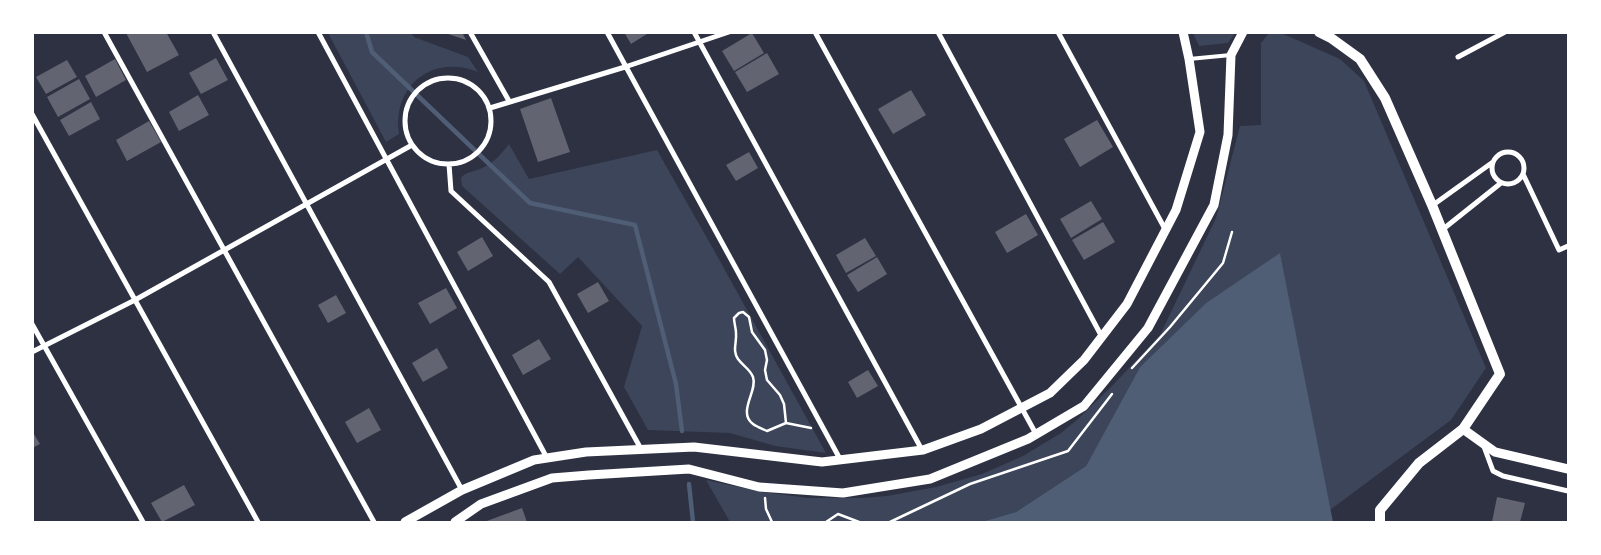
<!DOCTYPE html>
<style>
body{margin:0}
#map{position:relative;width:1601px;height:555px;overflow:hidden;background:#2d3142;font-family:Raleway,sans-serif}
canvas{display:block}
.frame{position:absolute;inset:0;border:34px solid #fff;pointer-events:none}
</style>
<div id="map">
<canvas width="1601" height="555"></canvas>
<div class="frame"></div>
</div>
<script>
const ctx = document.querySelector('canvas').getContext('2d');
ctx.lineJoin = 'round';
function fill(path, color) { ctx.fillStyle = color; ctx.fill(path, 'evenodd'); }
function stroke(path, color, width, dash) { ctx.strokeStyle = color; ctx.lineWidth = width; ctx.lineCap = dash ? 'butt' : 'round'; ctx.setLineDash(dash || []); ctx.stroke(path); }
fill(new Path2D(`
 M328,33h83l3,4 54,20 10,15c-45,-18 -86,13 -79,62l-13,8z
 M1193,33h42l-7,10 -29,3z
 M1269,33h12l59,26 24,22 122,287 -35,52 -121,90 -50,-256 -74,49 -66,64 -54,99 -70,46 -35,10h-251l-24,-42 57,12 45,6h53l26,-2 49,-9 46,-13 41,-18 38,-23 17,-14 35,-34 47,-50 56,-117 24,-92 21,-1v-82z
 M509,144l20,35 128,-29 58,102 111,201 -51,-7 -45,-13 -82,-3 -24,-43 18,-61 -64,-69 -18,17 -98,-88 -1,-8c5,-7 14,-6 21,-10 12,-5 19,-14 27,-24z`), '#3c4559');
fill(new Path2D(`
 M1280,253l53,269h-352l35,-10 70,-46 54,-99 66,-64z`), '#4f5d75');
stroke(new Path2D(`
 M366,32l6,20 158,151 105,22 41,159 6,47
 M689,484l4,38`), '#4f5d75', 4.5);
fill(new Path2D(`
 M127,32h39l13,23 -32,17 -21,-39z
 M445,32h17l4,8 -21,-7z
 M624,32h26l-19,12z
 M752,33l12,20 -30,18 -12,-20z
 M767,53l12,21 -32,18 -12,-20z
 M216,58l12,22 -27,14 -12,-21z
 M115,59l11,21 -30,17 -11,-21z
 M67,60l10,17 -31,17 -10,-17z
 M79,79l11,20 -32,18 -11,-20z
 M911,90l15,25 -33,19 -15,-25z
 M198,95l11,20 -30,16 -10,-19z
 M551,98l19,54 -32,10 -18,-53z
 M91,102l9,17 -31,17 -9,-16z
 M1097,120l16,27 -33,20 -16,-28z
 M149,121l12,21 -34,19 -11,-21z
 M749,152l9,16 -22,13 -10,-16z
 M1091,201l11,18 -31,19 -11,-19z
 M1026,214l12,21 -31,18 -12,-21z
 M1103,222l12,20 -31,18 -12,-20z
 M482,237l11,19 -25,15 -11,-19z
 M865,238l11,18 -30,17 -10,-18z
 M877,257l10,17 -29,18 -11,-17z
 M598,282l11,19 -21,12 -11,-19z
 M446,288l11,20 -27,16 -12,-21z
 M336,295l10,18 -18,10 -10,-18z
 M539,339l12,20 -28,16 -11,-20z
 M437,348l11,20 -25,14 -11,-19z
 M868,370l10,16 -21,12 -9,-16z
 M369,408l12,22 -24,13 -12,-21z
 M32,431l8,13 -8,4z
 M184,485l11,20 -33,17 -11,-19z
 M1497,497l28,6 -5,19h-28z
 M522,508l5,14h-43z`), '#626471');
stroke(new Path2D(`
 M1132,368l38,-41 53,-64 9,-31
 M786,423l-19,8c-4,-2 -10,-4 -14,-7 -16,-12 5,-33 0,-47 -3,-8 -10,-11 -15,-18 -6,-9 -1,-16 -2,-26 0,-5 -2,-10 -2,-15l5,-5 4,-1 6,5 3,15 13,18 2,10 -2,10 2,10 13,15 4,9 2,19 25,5
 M765,498l1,11 6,13
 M826,522l12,-8 21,8
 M890,522l80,-38 98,-33 44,-57`), '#fff', 2.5);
stroke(new Path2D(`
 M1189,59l42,-4`), '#fff', 4);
stroke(new Path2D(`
 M104,32l270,490
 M213,32l249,458
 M318,32l229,426
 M470,32l39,69
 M607,32l233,427
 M694,32l228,418
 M815,32l221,402
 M938,32l164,305
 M1058,32l107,197
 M1458,57l47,-25
 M405 121a43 43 0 1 1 86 0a43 43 0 1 1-86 0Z
 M490,108l135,-41 104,-35
 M32,114l226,408
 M1492 168a16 16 0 1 1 32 0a16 16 0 1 1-32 0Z
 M449,164l2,27 98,91 92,167
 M1523,174l36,76 9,-4
 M1433,205l60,-43
 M1442,230l59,-47
 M32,324l111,198
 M32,352l103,-52 277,-155
 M1483,444l10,27 10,5 65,15`), '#fff', 5);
stroke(new Path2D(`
 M1463,429l32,23 73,17
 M405,522l57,-32 72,-30 52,-8 108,-5 128,15 101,-12 58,-21 69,-36 34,-33 43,-56 49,-94 24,-78 -11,-73 -6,-27
 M455,522l26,-18 71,-26 37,-3 100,-6 70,18 84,6 87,-14 98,-40 56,-33 64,-78 66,-123 14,-70 3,-80 12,-23`), '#fff', 9);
stroke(new Path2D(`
 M1319,32l12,6 29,21 25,39 47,107 68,169 -37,55 -44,34 -39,47v12`), '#fff', 10);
</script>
